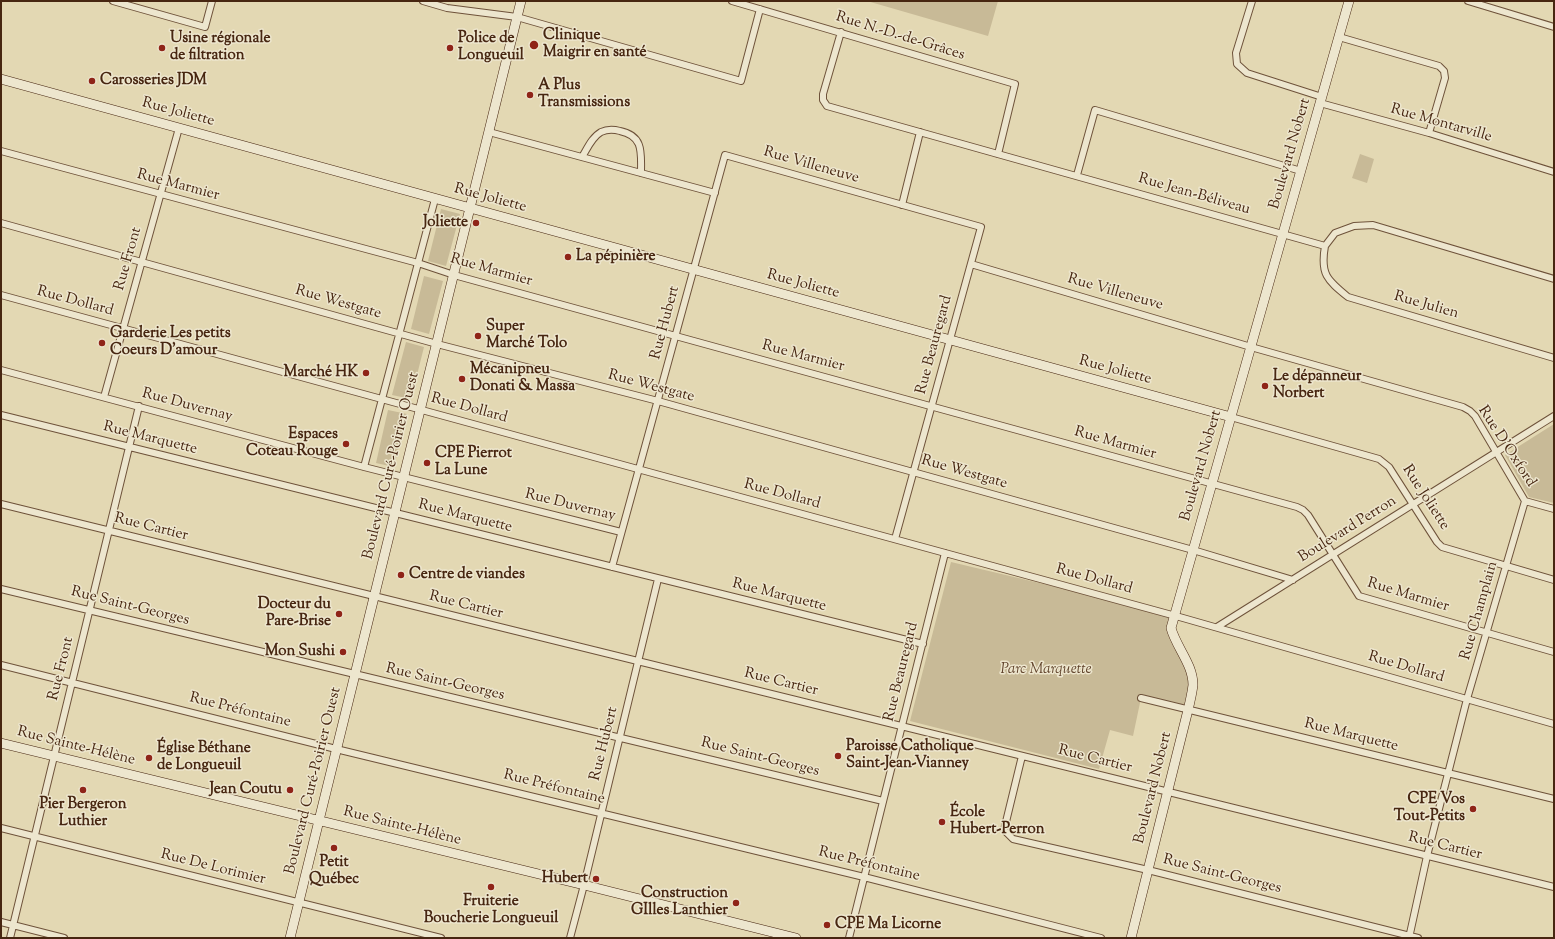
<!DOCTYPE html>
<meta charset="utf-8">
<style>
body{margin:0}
#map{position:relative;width:1555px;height:939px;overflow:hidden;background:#e3d8b3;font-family:"Sorts Mill Goudy",serif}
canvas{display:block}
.frame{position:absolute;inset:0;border:2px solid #472611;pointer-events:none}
</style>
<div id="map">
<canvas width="1555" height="939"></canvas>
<div class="frame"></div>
</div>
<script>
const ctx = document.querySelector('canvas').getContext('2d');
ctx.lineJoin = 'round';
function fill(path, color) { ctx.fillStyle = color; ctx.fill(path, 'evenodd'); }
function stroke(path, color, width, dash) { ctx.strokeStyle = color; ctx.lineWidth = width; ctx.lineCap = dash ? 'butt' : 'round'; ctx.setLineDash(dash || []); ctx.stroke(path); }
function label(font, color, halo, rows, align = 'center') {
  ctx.font = font + ' "Sorts Mill Goudy",serif'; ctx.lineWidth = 3; ctx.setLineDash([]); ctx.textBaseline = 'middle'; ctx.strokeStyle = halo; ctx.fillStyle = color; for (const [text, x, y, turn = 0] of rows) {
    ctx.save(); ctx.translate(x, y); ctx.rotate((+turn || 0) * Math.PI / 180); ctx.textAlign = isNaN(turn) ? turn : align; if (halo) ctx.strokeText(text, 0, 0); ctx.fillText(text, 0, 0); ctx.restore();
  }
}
fill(new Path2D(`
 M867,1h131l-10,35z
 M1360,154l14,5 -7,24 -15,-5z
 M441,209l19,5 -14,52 -18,-5z
 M424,276l19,5 -14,53 -18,-5z
 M406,342l18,5 -13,52 -19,-4z
 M388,410l19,4 -13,53 -18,-4z
 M1554,424v79l-25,-6 -24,-42z
 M951,562l223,53 -5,17 18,37 4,26 -3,15 -47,-12 -8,38 -23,-6 -11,39 -189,-48z`), '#c8ba97');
const street = new Path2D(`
 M113,1l92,26 7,-26
 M423,1l24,7 70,9 224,64 19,-72
 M732,1l283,83 -17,70
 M1252,1l-16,52 1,11 10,9 75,24
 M1468,1l86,26
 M841,32l-18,62v6l4,6 498,140 10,-13 19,-7 19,-1 181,54
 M1339,37l100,29 5,5 1,7 -16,55
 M1320,103l109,30 125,39
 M489,132l226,61
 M1,151l417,112 36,12 843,232 6,3 5,5 51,81 195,56
 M582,157c5,-8 10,-20 19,-25 6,-3 12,-3 19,-1 24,5 21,22 21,42
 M1077,175l18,-65 206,61
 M902,205l18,-73
 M1,223l436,121 221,57 535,149 100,30
 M1325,246c-5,28 2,34 23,51l206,61
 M971,264l280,83 212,60 7,4 5,5 50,85 29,8
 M1,295l1182,323 371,106
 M1,370l363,97 257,65
 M104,397l75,-269
 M1,415l922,229
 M1231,417l148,42 10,8 48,75 5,5 112,33
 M364,467l71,-268
 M1,504l1553,383
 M612,567l113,-412 256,72 -86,312
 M1,589l882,212
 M1217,627l337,-211
 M1,665l335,84 528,128 237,61
 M1141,698l413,101
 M1022,756l-18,74 9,9 135,31 270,68
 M1,828l440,110
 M1,922l63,16
 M10,938l129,-532
 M570,938l14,-53 74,-306
 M849,938l96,-385
 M1409,938l18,-82 40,-157 58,-198`);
const secondary = new Path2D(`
 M1,79l1230,338
 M1,743l583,142 212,53
 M290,938l231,-937
 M1131,938l57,-228c2,-8 4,-17 5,-25 0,-21 -17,-38 -22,-57l178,-627`);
stroke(street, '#6e523a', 8);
stroke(secondary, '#472611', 10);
stroke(street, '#ede6ce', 6);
stroke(secondary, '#ede6ce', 9);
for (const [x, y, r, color] of [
 [534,45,5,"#8f2418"],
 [162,48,4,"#8f2418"],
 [450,48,4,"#8f2418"],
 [92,81,4,"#8f2418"],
 [530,95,4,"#8f2418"],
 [476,223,4,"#8f2418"],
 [568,257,4,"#8f2418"],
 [478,336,4,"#8f2418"],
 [102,343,4,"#8f2418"],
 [366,373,4,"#8f2418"],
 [462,379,4,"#8f2418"],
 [1265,386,4,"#8f2418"],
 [346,444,4,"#8f2418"],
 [427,463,4,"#8f2418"],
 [401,575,4,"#8f2418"],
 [339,614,4,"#8f2418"],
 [343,652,4,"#8f2418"],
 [838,756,4,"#8f2418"],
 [149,758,4,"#8f2418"],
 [83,790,4,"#8f2418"],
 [290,790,4,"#8f2418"],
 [1473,809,4,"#8f2418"],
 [942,822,4,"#8f2418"],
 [334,848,4,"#8f2418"],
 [596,879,4,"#8f2418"],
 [491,887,4,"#8f2418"],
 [736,903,4,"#8f2418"],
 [827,925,4,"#8f2418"]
]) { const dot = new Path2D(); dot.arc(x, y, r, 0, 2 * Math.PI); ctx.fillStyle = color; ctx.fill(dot); stroke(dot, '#ede6ce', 1.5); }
label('bold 15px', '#472611', '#ede6ce', [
 ["Clinique",543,36],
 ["Maigrir en santé",543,53],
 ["Usine régionale",170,39],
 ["de filtration",170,56],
 ["Police de",458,39],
 ["Longueuil",458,56],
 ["Carosseries JDM",100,81],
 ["A Plus",538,86],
 ["Transmissions",538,103],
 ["Joliette",468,223,"right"],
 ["La pépinière",576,257],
 ["Super",486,327],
 ["Marché Tolo",486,344],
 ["Garderie Les petits",110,334],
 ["Coeurs D'amour",110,351],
 ["Mécanipneu",470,370],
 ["Donati & Massa",470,387],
 ["Marché HK",358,373,"right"],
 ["Le dépanneur",1273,377],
 ["Norbert",1273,394],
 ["Espaces",338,435,"right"],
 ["Coteau Rouge",338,452,"right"],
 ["CPE Pierrot",435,454],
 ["La Lune",435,471],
 ["Centre de viandes",409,575],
 ["Docteur du",331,605,"right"],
 ["Pare-Brise",331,622,"right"],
 ["Mon Sushi",335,652,"right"],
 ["Paroisse Catholique",846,747],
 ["Saint-Jean-Vianney",846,764],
 ["Église Béthane",157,749],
 ["de Longueuil",157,766],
 ["Jean Coutu",282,790,"right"],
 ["CPE Vos",1465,800,"right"],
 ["Tout-Petits",1465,817,"right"],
 ["Pier Bergeron",83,805,"center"],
 ["Luthier",83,822,"center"],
 ["École",950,813],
 ["Hubert-Perron",950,830],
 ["Petit",334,863,"center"],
 ["Québec",334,880,"center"],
 ["Hubert",588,879,"right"],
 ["Construction",728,894,"right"],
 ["GIlles Lanthier",728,911,"right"],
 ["Fruiterie",491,902,"center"],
 ["Boucherie Longueuil",491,919,"center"],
 ["CPE Ma Licorne",835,925]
], 'left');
label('15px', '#472611', '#ede6ce', [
 ["Rue N.-D.-de-Grâces",900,37,17],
 ["Rue Joliette",178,113,15],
 ["Rue Montarville",1441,124,16],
 ["Boulevard Nobert",1291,154,-74],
 ["Rue Villeneuve",811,166,16],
 ["Rue Marmier",178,186,15],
 ["Rue Jean-Béliveau",1194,195,16],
 ["Rue Joliette",490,199,15],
 ["Rue Front",129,259,-74],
 ["Rue Marmier",491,271,16],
 ["Rue Joliette",803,285,15],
 ["Rue Villeneuve",1115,293,16],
 ["Rue Dollard",75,302,15],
 ["Rue Westgate",338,303,16],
 ["Rue Julien",1426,306,16],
 ["Rue Hubert",666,323,-75],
 ["Rue Beauregard",935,345,-75],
 ["Rue Marmier",803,357,15],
 ["Rue Joliette",1115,371,15],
 ["Rue Westgate",651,387,15],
 ["Rue Duvernay",187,406,15],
 ["Rue Dollard",469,409,15],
 ["Rue Marquette",150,439,14],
 ["Rue Marmier",1115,444,16],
 ["Rue D'Oxford",1506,447,57],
 ["Boulevard Curé-Poirier Ouest",392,466,-76],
 ["Boulevard Nobert",1202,466,-74],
 ["Rue Westgate",964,473,16],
 ["Rue Dollard",782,495,15],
 ["Rue Joliette",1425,498,57],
 ["Rue Duvernay",570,506,14],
 ["Rue Marquette",465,517,14],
 ["Rue Cartier",151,528,14],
 ["Boulevard Perron",1348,530,-32],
 ["Rue Dollard",1094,580,15],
 ["Rue Marquette",779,596,14],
 ["Rue Marmier",1408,596,17],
 ["Rue Cartier",466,606,14],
 ["Rue Saint-Georges",130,607,14],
 ["Rue Champlain",1480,611,-74],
 ["Rue Dollard",1406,668,16],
 ["Rue Front",62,669,-76],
 ["Rue Beauregard",902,672,-76],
 ["Rue Saint-Georges",445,683,13],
 ["Rue Cartier",781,683,14],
 ["Rue Préfontaine",240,711,14],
 ["Rue Marquette",1351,736,14],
 ["Rue Hubert",605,744,-76],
 ["Rue Sainte-Hélène",76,747,14],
 ["Rue Saint-Georges",760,758,14],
 ["Rue Cartier",1095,760,14],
 ["Boulevard Curé-Poirier Ouest",314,781,-76],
 ["Rue Préfontaine",554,788,14],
 ["Boulevard Nobert",1154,788,-76],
 ["Rue Sainte-Hélène",402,827,14],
 ["Rue Cartier",1445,847,14],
 ["Rue Préfontaine",869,865,14],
 ["Rue De Lorimier",213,868,14],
 ["Rue Saint-Georges",1222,875,14]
]);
label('italic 15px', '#61442c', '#ede6ce', [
 ["Parc Marquette",1046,670]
]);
</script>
